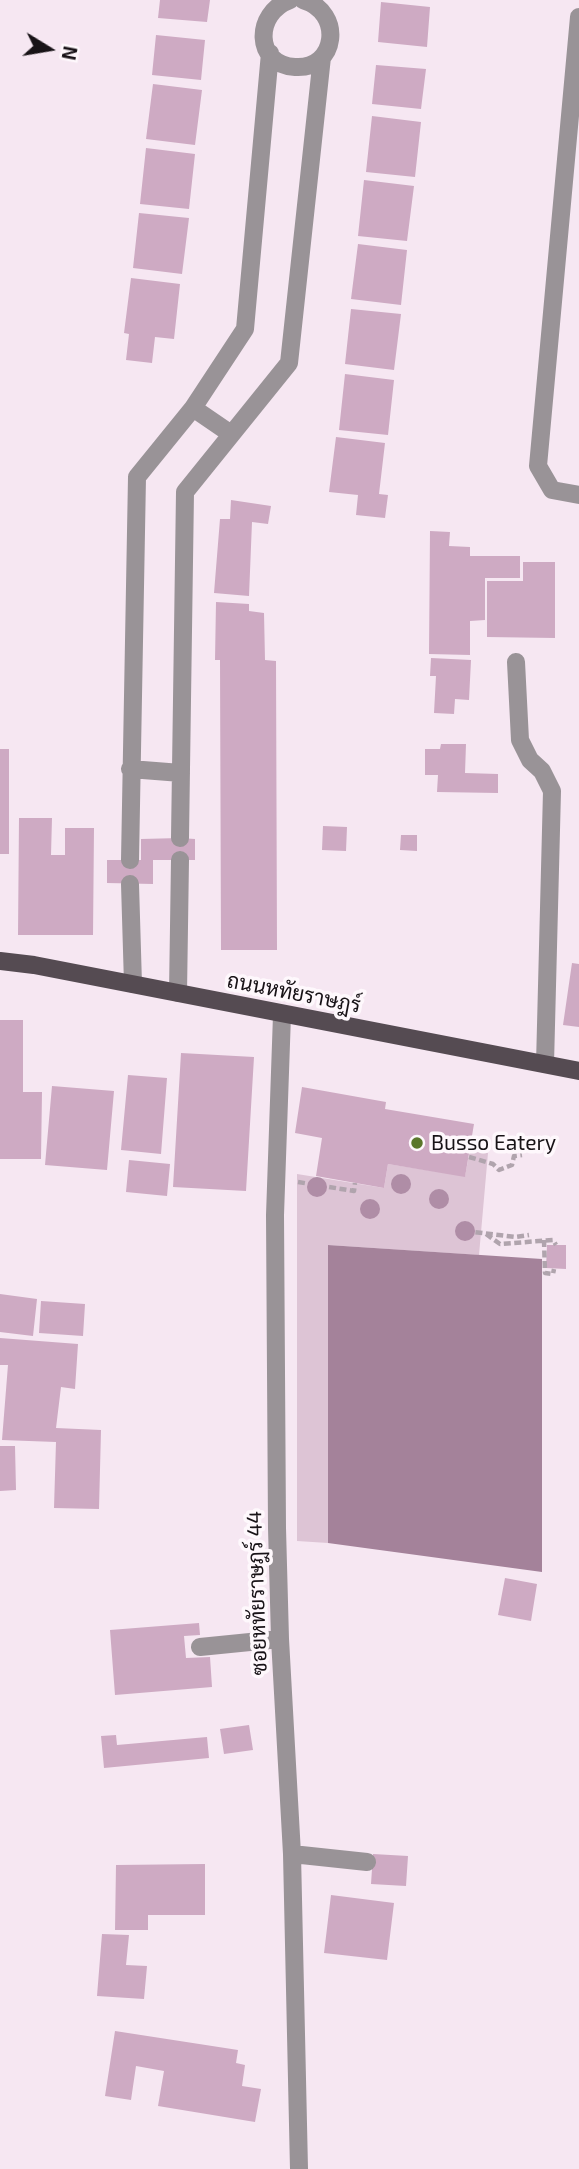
<!DOCTYPE html>
<meta charset="utf-8">
<style>
body{margin:0}
#map{position:relative;width:579px;height:2169px;overflow:hidden;background:#f6e7f2;font-family:"Exo 2",sans-serif}
canvas{display:block}
.north{position:absolute;left:14px;top:14px;width:70px;height:70px;-webkit-text-stroke:5px #fef8fc;paint-order:stroke;rotate:101deg;font-size:19px;font-weight:700;line-height:28px;text-align:center;color:#181317}
.north::after{content:'';display:block;margin:auto;width:24px;height:32px;background:#181317;clip-path:polygon(50% 0,100% 100%,50% 72%,0 100%)}
</style>
<div id="map">
<canvas width="579" height="2169"></canvas>
<div class="north">N</div>
</div>
<script>
const ctx = document.querySelector('canvas').getContext('2d');
ctx.lineJoin = 'round';
function fill(path, color) { ctx.fillStyle = color; ctx.fill(path, 'evenodd'); }
function stroke(path, color, width, dash) { ctx.strokeStyle = color; ctx.lineWidth = width; ctx.lineCap = dash ? 'butt' : 'round'; ctx.setLineDash(dash || []); ctx.stroke(path); }
function label(font, color, halo, rows, align = 'center') {
  ctx.font = font + ' "Exo 2",Sarabun,sans-serif'; ctx.lineWidth = 7; ctx.setLineDash([]); ctx.textBaseline = 'middle'; ctx.strokeStyle = halo; ctx.fillStyle = color; for (const [text, x, y, turn = 0] of rows) {
    ctx.save(); ctx.translate(x, y); ctx.rotate((+turn || 0) * Math.PI / 180); ctx.textAlign = isNaN(turn) ? turn : align; if (halo) ctx.strokeText(text, 0, 0); ctx.fillText(text, 0, 0); ctx.restore();
  }
}
fill(new Path2D(`
 M470,1150l18,3 -9,102 -151,-10v298l-31,-2v-367l87,14 4,-24 77,12z`), '#ddc4d5');
fill(new Path2D(`
 M328,1245l214,14v313l-214,-29z`), '#a4829a');
fill(new Path2D(`
 M160,0h50l-3,22 -49,-4z
 M381,2l49,5 -3,40 -49,-5z
 M156,35l49,5 -4,40 -49,-5z
 M376,65l50,4 -5,40 -49,-5z
 M153,84l49,6 -7,55 -49,-6z
 M372,116l49,6 -6,55 -49,-5z
 M146,148l49,6 -6,55 -49,-5z
 M364,180l50,6 -7,55 -49,-5z
 M139,213l50,5 -7,56 -49,-6z
 M358,244l49,6 -6,55 -50,-6z
 M131,278l49,6 -6,55 -19,-2 -3,26 -26,-3 3,-26 -5,-1z
 M351,309l50,5 -7,56 -49,-6z
 M345,374l49,6 -6,55 -49,-5z
 M336,437l49,6 -6,51 9,1 -3,23 -29,-3 2,-20 -29,-3z
 M231,500l40,6 -3,18 -16,-2 -3,74 -35,-3 6,-74h10z
 M430,531l20,1 -1,14 21,1v9h50v22h-35v42l-15,1v34l-41,-1z
 M523,562h32v76l-68,-1v-56h36z
 M216,602l33,2v7l15,2 1,47 11,1 1,289h-56l-1,-290h-5z
 M431,658l40,2 -2,40 -14,-1 -1,15 -20,-1 2,-37h-6z
 M441,744h25l-1,29 33,1v19l-61,-1 1,-17h-13v-26h15z
 M0,749h9v105h-9z
 M19,818h33l-1,37h14v-27h29l-1,107h-75z
 M323,826l24,1 -1,24 -24,-1z
 M401,835h16v16l-17,-1z
 M180,838l15,1v21h-42v24l-46,-1v-23h34v-21z
 M572,963l7,1v63l-16,-2z
 M0,1020h23v72h19l-1,67h-41z
 M181,1053l73,4 -8,134 -73,-4z
 M128,1075l39,3 -6,76 -40,-4z
 M52,1086l62,5 -7,79 -62,-5z
 M302,1087l84,15 -1,7 89,15 -9,53 -77,-13 -4,24 -68,-12 6,-38 -27,-5z
 M129,1160l41,4 -3,32 -41,-4z
 M547,1245h19v24l-20,-1z
 M0,1294l37,5 -4,37 -33,-4z
 M41,1301l44,3 -2,32 -44,-3z
 M0,1338l78,6 -3,45 -14,-2 -5,41 45,2 -2,79 -45,-1 2,-66 -54,-2 6,-75h-8z
 M0,1446h15l1,44 -16,1z
 M505,1578l32,6 -6,37 -33,-6z
 M199,1623l1,12 -16,1 2,22 24,-1 2,30 -97,8 -5,-65z
 M249,1725l4,25 -29,4 -4,-25z
 M116,1735l1,10 90,-8 2,21 -105,10 -3,-32z
 M373,1854l35,2 -2,30 -35,-2z
 M205,1864v51h-57v15h-33l1,-65z
 M331,1895l63,8 -7,57 -63,-7z
 M102,1934l27,1 -3,30 21,1 -3,33 -47,-3z
 M115,2031l123,19 -2,13 9,2 -3,21 19,3 -6,33 -97,-16 6,-35 -28,-5 -5,34 -26,-4z`), '#ceaac3');
stroke(new Path2D(`
 M469,1157l24,7 6,6 13,-5 2,-9 8,-1
 M298,1182l56,9 1,-8
 M465,1231l50,6 14,-2
 M486,1234l14,10 53,-4 3,5
 M544,1240l1,33 8,1 1,-5`), '#b0a4ad', 4.5, [7, 3.5]);
stroke(new Path2D(`
 M290,0c-36,13 -36,65 5,67 42,3 49,-55 8,-67
 M579,17l-41,449 14,24 27,5
 M193,408l38,26
 M516,662l4,78 10,20 12,11 10,20 -7,273
 M130,769l51,4
 M180,838l5,-346 104,-129 33,-306
 M130,860l7,-383 56,-69 52,-79 25,-276
 M130,884l3,100
 M178,993l2,-133
 M282,1015l-7,200 2,313 3,111 12,215 7,315
 M200,1647l80,-8
 M292,1854l75,8`), '#999397', 18);
stroke(new Path2D(`
 M0,961l34,4 545,106`), '#554b52', 18);
ctx.fillStyle = '#af8da6';
for (const [x, y] of [
 [401,1184],
 [317,1187],
 [439,1199],
 [370,1209],
 [465,1231]
]) { ctx.beginPath(); ctx.arc(x, y, 10, 0, 2 * Math.PI); ctx.fill(); }
for (const [x, y, r, color] of [
 [417,1143,7,"#5b772b"]
]) { const dot = new Path2D(); dot.arc(x, y, r, 0, 2 * Math.PI); ctx.fillStyle = color; ctx.fill(dot); stroke(dot, '#fef8fc', 2.5); }
label('21px', '#181317', '#fef8fc', [
 ["ถนนหทัยราษฎร์",294,993,11],
 ["ซอยหทัยราษฎร์ 44",257,1593,-92]
]);
label('21px', '#181317', '#fef8fc', [
 ["Busso Eatery",431,1143]
], 'left');
</script>
